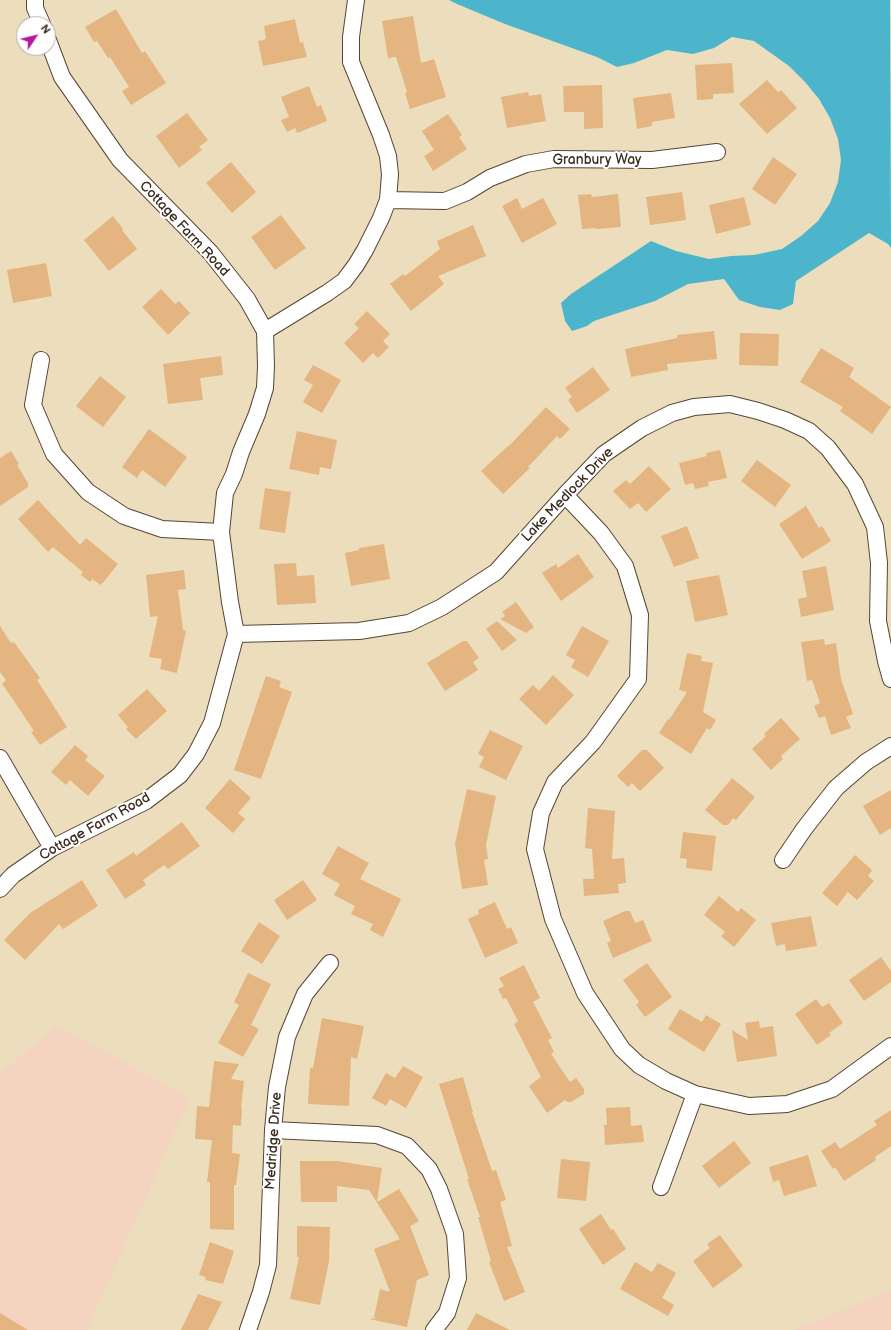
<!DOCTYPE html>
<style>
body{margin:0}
#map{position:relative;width:891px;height:1330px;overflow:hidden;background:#ecdebc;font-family:"Balsamiq Sans",sans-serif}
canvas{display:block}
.north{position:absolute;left:16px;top:16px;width:40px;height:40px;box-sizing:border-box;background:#fff;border:1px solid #b1aaa5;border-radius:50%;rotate:55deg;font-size:11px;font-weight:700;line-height:16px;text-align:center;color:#3b2a1e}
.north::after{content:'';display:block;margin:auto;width:14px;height:18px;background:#b5179e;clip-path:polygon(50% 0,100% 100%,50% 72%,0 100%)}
</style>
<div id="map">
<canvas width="891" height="1330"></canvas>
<div class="north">N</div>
</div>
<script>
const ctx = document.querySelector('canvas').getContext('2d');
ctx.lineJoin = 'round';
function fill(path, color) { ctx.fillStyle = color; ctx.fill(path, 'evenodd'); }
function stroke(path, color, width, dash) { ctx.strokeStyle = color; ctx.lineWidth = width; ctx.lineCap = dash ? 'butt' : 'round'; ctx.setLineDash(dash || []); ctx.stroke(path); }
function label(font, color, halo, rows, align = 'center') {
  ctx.font = font + ' "Balsamiq Sans",sans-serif'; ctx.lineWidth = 4; ctx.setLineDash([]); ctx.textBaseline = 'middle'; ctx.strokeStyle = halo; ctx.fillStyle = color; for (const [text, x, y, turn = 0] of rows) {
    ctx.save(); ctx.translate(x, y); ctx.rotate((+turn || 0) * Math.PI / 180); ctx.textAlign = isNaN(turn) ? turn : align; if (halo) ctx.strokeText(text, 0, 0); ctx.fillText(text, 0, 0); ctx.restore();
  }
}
fill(new Path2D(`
 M57,1026l133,72 -103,232h-87v-257z
 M891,1290v40h-97z`), '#f4d3c0');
fill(new Path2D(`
 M449,0h441l1,248 -3,-4 -19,-11 -73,48 -3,23 -13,6 -20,-3 -21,-7 -15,-21 -36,5 -33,17 -31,10 -30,10 -7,5 -15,5 -7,-10 -4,-18 10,-9 80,-53 25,10 33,8 22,-3 23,-1 28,-6 19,-13 17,-15 12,-18 8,-21 3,-22 -3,-21 -8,-21 -11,-19 -14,-17 -16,-16 -35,-25 -22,-4 -18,11 -21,6 -26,-4 -33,13 -17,4 -20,-10 -92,-33 -48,-20z`), '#4db5cb');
fill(new Path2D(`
 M116,9l26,44 3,-2 21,32 -35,22 -9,-14 7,-4 -19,-30 -2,1 -11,-17 -3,1 -9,-15z
 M413,16l8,47 13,-4 12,38 -36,12 -5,-16 2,-1 -11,-35 -8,1 -6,-37z
 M295,19l5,24 3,-1 4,15 -44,9 -5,-25 8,-2 -2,-13z
 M732,63l2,30 -21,1v5l-16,1 -2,-35z
 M767,80l11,12 3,-2 16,18 -30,26 -28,-30z
 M602,85l1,43 -19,1v-17h-20l-1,-26z
 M309,86l8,21 4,-2 6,16 -30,12 -2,-5 -8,4 -6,-12 8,-3 -8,-20z
 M528,92l1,4 12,-2 5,27 -39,7 -6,-31z
 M671,93l4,25 -23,4v4l-15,3 -4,-31z
 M187,113l21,27 -9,7 3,3 -23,18 -23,-32z
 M448,114l14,21 -3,2 8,12 -34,22 -9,-15 10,-6 -12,-19z
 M773,157l24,17 -22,31 -23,-16z
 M231,162l25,30 -24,21 -26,-30z
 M682,192l4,28 -36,5 -4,-28z
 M591,194l1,3 26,-3 3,33 -24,2 -1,-1 -14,1 -4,-34z
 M744,197l7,28 -35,9 -7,-29z
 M517,198l5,11 21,-11 14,26 -35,19 -20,-37z
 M281,215l25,33 -31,22 -24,-33z
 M113,216l10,13 -1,1 15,19 -28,22 -25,-31z
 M473,225l13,31 -48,20 6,8 -33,27 -21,-27 13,-10 2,2 35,-27 -3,-8z
 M46,263l6,33 -39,7 -6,-33z
 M161,289l14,15 4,-3 11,12 -22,22 -26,-28z
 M367,311l23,23 -7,7 6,6 -11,11 -5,-5 -10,10 -19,-20 15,-15 -5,-4z
 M714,331l3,28 -50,5 1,6 -37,7 -6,-28 52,-11v-3z
 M740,333l39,1 -1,32 -39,-1z
 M821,348l33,20 -5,9 42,30 -19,27 -32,-23 3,-4 -43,-25z
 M221,356l2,19 -23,3 3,22 -35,4 -5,-40z
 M313,365l28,15 -19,33 -19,-11 10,-17 -9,-5z
 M593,367l17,23 -33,23 -9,-13 4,-3 -7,-9z
 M100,376l26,21 -23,30 -27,-21z
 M546,407l24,22 -10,10 -3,-3 -29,31 2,1 -27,26 -22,-23 27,-25h1z
 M149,429l38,28 -22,30 -23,-17 -5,8 -15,-11z
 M297,431l40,9 -6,29 -11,-2 -1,8 -30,-6z
 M720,450l7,28 -19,4 1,4 -14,3 -2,-6 -8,2 -6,-22 28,-7 -1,-3z
 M11,451l8,13 -2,1 11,18v4l-28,19v-48z
 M757,460l34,25 -16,22 -34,-26z
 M649,466l22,23 -25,23 -8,-9 -8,6 -17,-18 13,-11 4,4z
 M265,488l26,4 -6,41 -26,-4z
 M38,500l42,45 6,-7 32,26 -17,21 -9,-6 -2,3 -9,-7 2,-3 -30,-25 -5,5 -30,-33z
 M806,506l13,22 3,-2 9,15 -29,18 -23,-35z
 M687,526l12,32 -25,9 -13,-31z
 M384,544l6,35 -39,7 -6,-33 14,-3v-2z
 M578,554l16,23 -33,24 -19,-28 14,-9 2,4z
 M296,563l1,13 17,-1 2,28 -39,2 -3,-41z
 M826,566l8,44 -33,7 -3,-18 9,-2 -5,-26z
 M184,570l2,19 -8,1 5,40 3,1 -9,42 -17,-4 2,-10 -13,-2 9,-41 -8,1 -4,-42z
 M719,575l9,40 -33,7 -9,-41z
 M516,602l18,25 -8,6 -26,-14 5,-3 -3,-4z
 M497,621l20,19 -15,11 -16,-22z
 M0,626l11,17 3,-1 26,36 -3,2 30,47 -27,18 -9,-13 3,-1 -22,-33 -10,-14 4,-4 -6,-8z
 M582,626l27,15 -21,36 -17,-10 4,-7 -9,-5z
 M824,639l1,6 11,-2 5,36 12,35 -7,3 5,11 -20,7 -6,-19 -6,2 -5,-12 6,-3 -8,-23 -5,1 -6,-39z
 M463,641h4l12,17 -6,4 5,8 -33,21 -18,-28z
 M687,653l15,3 -1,5 12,2 -10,49 13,8 -6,10 -3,-2 -16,26 -32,-21 9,-14 1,1 18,-28 -8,-2z
 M553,675l21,20 -28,30 -27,-26 14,-14 6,6z
 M266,676l15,5 -2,6 13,5 -31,87 -27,-9z
 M147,689l20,22 -31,28 -10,-10 2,-2 -10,-12z
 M781,718l19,21 -19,17 2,3 -12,11 -19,-21 14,-13 -2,-2z
 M490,730l33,16 -17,34 -27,-13 5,-10 -6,-3z
 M75,745l13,11 -3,4 20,16 -17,20 -18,-16 -4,5 -15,-13z
 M642,750h5l17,18 -24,23 -8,-8 -4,4 -11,-11z
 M732,778l23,19 -19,23 -3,-2 -5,7h-5l-18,-15z
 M230,779l21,19 -13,15 7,6 -12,14 -28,-25z
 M467,789l29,7 -10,49 2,14 -4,1 4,25 -26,4 -7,-45z
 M891,790v38l-11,7 -17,-29z
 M588,808l27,3 -3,48 12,-1 2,25 -8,1 1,9 -35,3 -1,-17h11l-2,-30 -7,-1z
 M182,822l18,24 -32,23 -4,-4 -21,15 3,5 -21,14 -19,-29 28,-18 2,4z
 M683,832l33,4 -4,35 -26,-3 1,-9 -7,-1z
 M338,846l31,17 -9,16 41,20 -18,38 -13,-7 3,-6 -22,-10 4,-8 -21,-11 6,-11 -18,-10z
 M855,855l17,15 -4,6 6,5 -17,19 -9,-8 -11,14 -15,-13z
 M82,880l16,26 -35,23 -4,-5 -34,36 -21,-20 26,-27z
 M303,880l14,20 -30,20 -13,-20z
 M719,896l19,16 3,-4 15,12 -22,27 -13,-11 4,-4 -21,-17z
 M495,902l12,27 4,-2 7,16 -33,15 -17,-39 11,-5 -1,-4z
 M625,911h5l5,12 8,-3 9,21 -39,17 -6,-15 4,-2 -8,-20z
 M811,916l6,30 -31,5 -1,-7 -9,2 -5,-23z
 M259,922l21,14 -18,28 -21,-13z
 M881,957l10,14v11l-27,19 -15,-21z
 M647,963l25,34 -27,20 -9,-12 3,-3 -16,-22z
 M524,965l16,33 -7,4 19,36 -4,2 6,12 -3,2 19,28 6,-4 8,11v5l-13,8h-4l-2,-2 -18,13 -18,-27 12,-9 -27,-53 4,-3 -12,-23 -3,1 -5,-10 6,-3 -5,-8z
 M248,973l23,11 -20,41 8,4 -16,28 -25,-14 21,-38 -5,-3z
 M816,999l6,8 7,-4 14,20 -14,10 2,2 -14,10 -22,-31z
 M680,1009l22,13 4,-7 15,9 -17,28 -36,-23z
 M322,1018l42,8 -7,33 -6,-2 -2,49 -41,-2 2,-36h3z
 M759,1021l1,7 13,-2 4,30 -40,6 -5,-32 16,10 -3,-17z
 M214,1061l25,3 -8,15 13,2 -3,27 1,1 -1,17 -8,-1 -1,28 8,1 -4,31h-2v45l-24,-1v-47h-3l5,-42 -17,-1 2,-33 12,1z
 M403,1066l20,11 -17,31 -16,-9 -4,7 -14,-8 14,-25 9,5z
 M463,1077l10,35h-1l20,59 4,-1 10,30 -6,2 12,44 -5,1 18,45 -21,9 -15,-39 2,-1 -13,-44h2l-13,-38h2l-30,-95z
 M630,1107l1,19 11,-1 2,17 -39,3 -1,-20h3l-1,-17z
 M891,1110v36l-16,11 1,3 -32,21 -9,-14 -2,2 -12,-18 14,-9 5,7 37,-24 -3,-4z
 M734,1141l17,22 -32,25 -17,-22z
 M808,1155l9,31 -33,10 -5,-16 -6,2 -4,-15z
 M561,1159l29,3 -4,39 -29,-3z
 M300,1161h37l45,7 -5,34 22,-13 20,32 -9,5 19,49 -12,5 -10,47 -38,-8 7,-1 -2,-1 6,-28 10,3 -16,-43 26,-10 -31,-49 -32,-4v16h-36z
 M601,1214l10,16 2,-1 13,20 -23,16 -24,-36z
 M297,1226l33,1 -1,34 -9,44 -30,-6 9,-42h-2z
 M720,1235l23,31 -30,22 -20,-27 17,-13 -3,-4z
 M210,1242l24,9 -11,33 -18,-4 1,-3 -7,-2z
 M635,1262l17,10 6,-9 18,10 -14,25 12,7 -6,11 -48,-27z
 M198,1294l24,8 -14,28h-27z
 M0,1313l28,17h-28z
 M476,1313l34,17h-43z`), '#e4b481');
const minor = new Path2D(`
 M35,0v8l7,16
 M388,200l57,1 22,-9 23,-14 36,-14 28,-5 98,1 65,-8
 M265,331l62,-38 17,-12 12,-16 9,-15 16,-32 7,-18 2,-26 -2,-18 -7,-21 -30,-73v-25l5,-37
 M41,360l-8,45 21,49 34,38 36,24 38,13 59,3
 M565,495l36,38 24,33 15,49 -2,64 -45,63 -38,40 -14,31 -6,36 18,70 32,74 37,56 17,16 27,16 29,13 54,12 38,-2 45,-15 59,-43
 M236,634l123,-3 50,-8 33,-16 54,-35 69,-77 39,-41 38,-26 30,-15 22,-6 36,-3 28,7 27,9 24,11 19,17 27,36 20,43 4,36 -1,58 8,40 5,18
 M0,758l52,90
 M783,860l21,-31 32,-41 30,-26 25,-16
 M0,889l13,-14 39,-27 94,-47 34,-26 16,-21 16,-31 24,-89 -6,-32 -9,-70 4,-39 9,-19 7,-22 16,-38 8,-26 1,-22 -1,-35 -18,-32 -37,-47 -90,-92 -58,-83 -14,-37
 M273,1130l104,5 30,11 22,23 10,20 16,45 3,44 -11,35 -13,17
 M661,1187l34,-93
 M248,1330l13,-38 7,-27 5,-135 4,-43 10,-50 18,-43 25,-31`);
stroke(minor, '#564536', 18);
stroke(minor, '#fff', 16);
label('14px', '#3b2a1e', '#fff', [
 ["Granbury Way",597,160],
 ["Cottage Farm Road",184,229,47],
 ["Lake Medlock Drive",568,495,-46],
 ["Cottage Farm Road",95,827,-29],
 ["Medridge Drive",274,1141,-86]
]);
</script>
